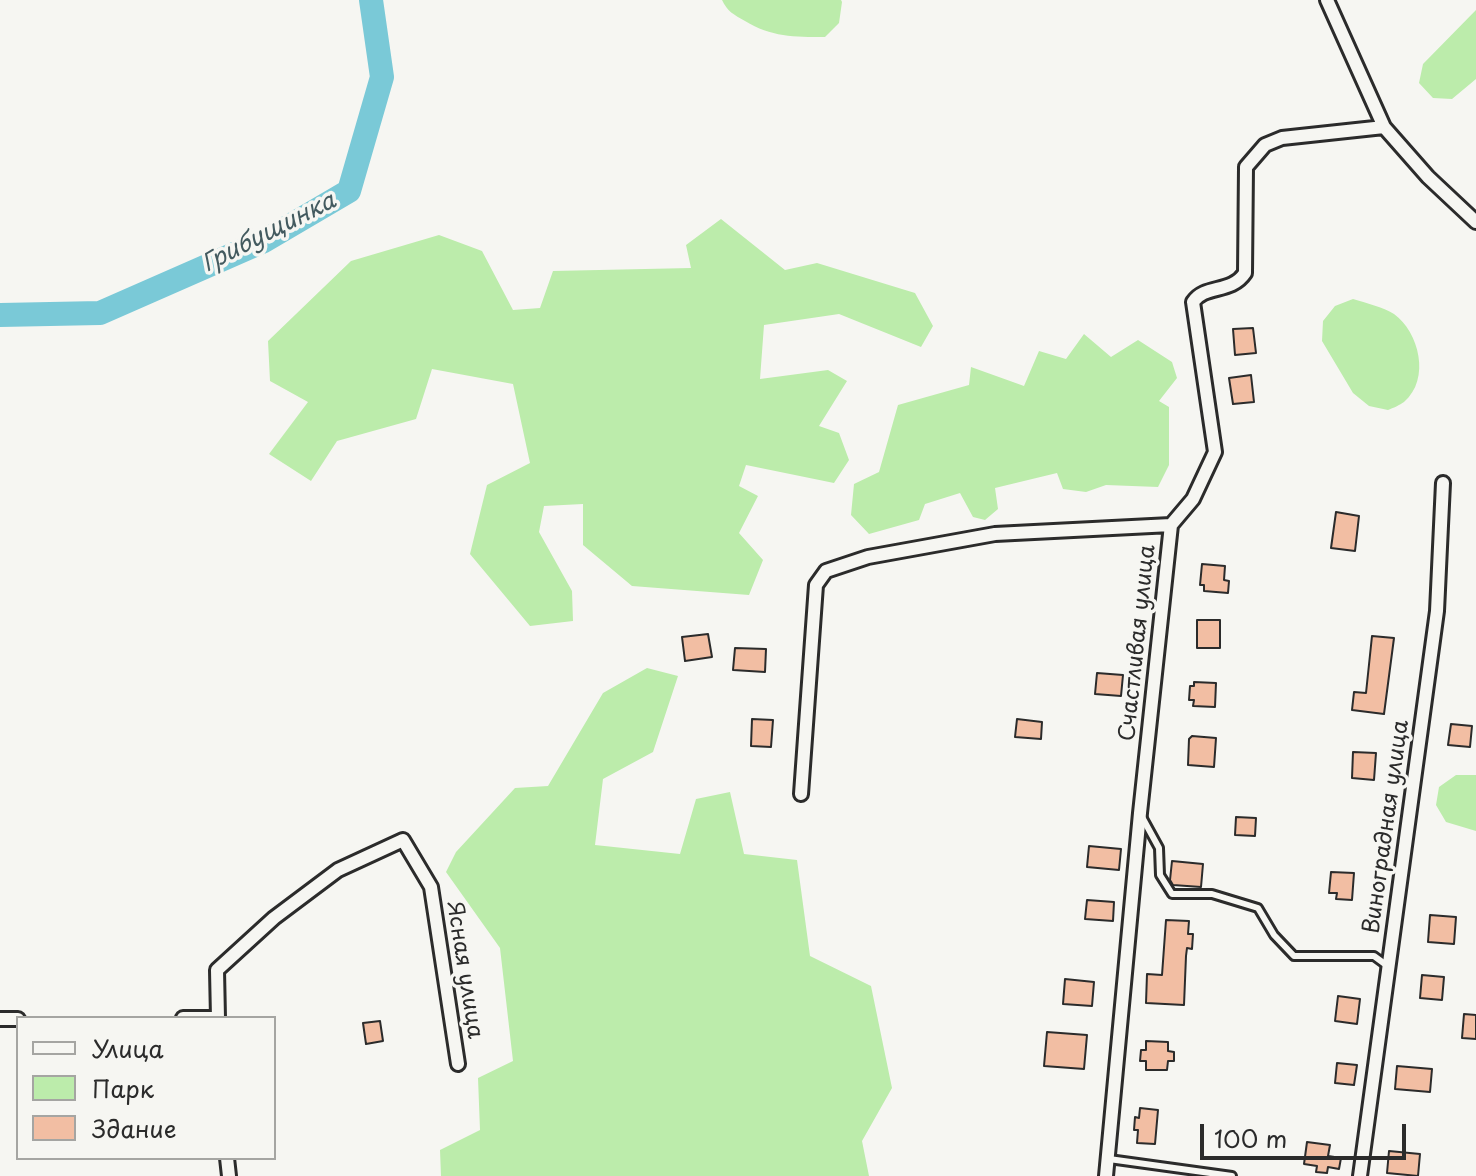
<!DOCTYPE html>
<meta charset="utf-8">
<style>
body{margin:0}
#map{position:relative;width:1476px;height:1176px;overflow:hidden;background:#f6f6f2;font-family:"Playpen Sans",sans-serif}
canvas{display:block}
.legend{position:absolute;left:16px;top:1016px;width:260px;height:144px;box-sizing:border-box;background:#f6f6f2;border:2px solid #a5a5a2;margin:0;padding:10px 14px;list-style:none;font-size:24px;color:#2b2b2b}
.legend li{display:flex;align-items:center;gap:16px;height:40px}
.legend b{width:40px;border:2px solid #a5a5a2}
.scale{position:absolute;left:1200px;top:1124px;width:206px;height:36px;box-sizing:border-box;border:4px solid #2b2b2b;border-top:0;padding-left:10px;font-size:24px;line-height:28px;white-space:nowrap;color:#2b2b2b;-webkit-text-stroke:6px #f6f6f2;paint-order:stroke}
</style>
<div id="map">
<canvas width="1476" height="1176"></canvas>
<ul class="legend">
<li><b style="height:10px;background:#f6f6f2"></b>Улица</li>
<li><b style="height:22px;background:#bcecab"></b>Парк</li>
<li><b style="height:22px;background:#f2bea3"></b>Здание</li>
</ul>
<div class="scale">100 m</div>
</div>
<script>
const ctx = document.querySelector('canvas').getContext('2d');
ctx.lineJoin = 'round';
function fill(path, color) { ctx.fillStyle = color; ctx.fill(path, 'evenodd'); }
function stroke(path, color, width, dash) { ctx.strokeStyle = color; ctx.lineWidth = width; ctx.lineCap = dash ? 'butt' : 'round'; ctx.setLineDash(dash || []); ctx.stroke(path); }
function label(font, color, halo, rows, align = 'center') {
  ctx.font = font + ' "Playpen Sans",sans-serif'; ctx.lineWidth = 7; ctx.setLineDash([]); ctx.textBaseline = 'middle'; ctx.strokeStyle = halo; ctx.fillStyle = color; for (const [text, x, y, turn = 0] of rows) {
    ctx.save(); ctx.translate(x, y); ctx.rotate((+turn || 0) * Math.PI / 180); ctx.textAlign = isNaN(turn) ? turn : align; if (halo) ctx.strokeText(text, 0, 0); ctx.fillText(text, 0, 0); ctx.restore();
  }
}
fill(new Path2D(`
 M722,0h119l1,2 -3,21 -14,14c-31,0 -54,0 -80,-16 -11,-6 -18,-10 -23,-21z
 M1476,10v69l-24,20 -19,-1 -14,-15 4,-19z
 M721,219l64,51 32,-7 98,30 18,33 -12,21 -82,-33 -75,11 -4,54 68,-9 19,11 -28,45 20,7 10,27 -15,23 -88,-18 -7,21 19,10 -19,37 24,27 -14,35 -117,-9 -49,-41v-41l-39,2 -5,26 33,59 1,30 -43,5 -60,-72 17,-69 43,-22 -17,-79 -81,-15 -16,50 -79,22 -26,40 -42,-27 39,-52 -38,-21 -2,-40 83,-80 88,-26 43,16 31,59 27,-2 13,-37 138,-3 -5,-23z
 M1353,299c13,4 30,8 41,15 25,18 37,65 10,88 -4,3 -11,6 -16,8l-19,-4 -16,-13 -31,-52 1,-20 12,-15z
 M1084,334l27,23 27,-17 34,22 5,16 -18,23 10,6v58l-11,22 -52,-2 -20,7 -23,-3 -6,-16 -62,15 3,21 -13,11 -12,-3 -13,-24 -35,11 -6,16 -50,14 -18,-19 3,-31 25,-12 19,-67 71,-20 2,-18 53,19 15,-35 27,8z
 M647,668l31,8 -25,76 -50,27 -8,66 85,9 16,-55 34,-7 14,62 53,6 13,96 61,30 21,102 -30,53 7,35h-428l-1,-26 40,-20 -2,-52 35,-17 -13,-113 -54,-76 10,-20 59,-64 33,-2 55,-93z
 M1456,775h20v56l-30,-9 -10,-17 3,-18z`), '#bcecab');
stroke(new Path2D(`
 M0,315l100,-2 164,-72 85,-50 33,-114 -11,-77`), '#7ac9d7', 24);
const building = new Path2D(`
 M1253,328l3,25 -21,2 -2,-26z
 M1251,375l3,27 -21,2 -4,-26z
 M1336,512l23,4 -4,35 -24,-3z
 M1202,564l23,2 -1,14 5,1 -1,12 -24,-2v-6h-4z
 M1197,620h23v28h-23z
 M708,634l4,23 -27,4 -3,-24z
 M1372,636l22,2 -10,76 -32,-4 2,-18 12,1z
 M735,648l31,1 -1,23 -32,-2z
 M1097,673l26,2 -2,21 -26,-2z
 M1194,682l22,1 -1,24 -22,-1 1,-6h-5l1,-14h4z
 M752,719l21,1 -2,27 -20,-1z
 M1017,719l25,3 -1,17 -26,-2z
 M1451,724l21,2 -2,21 -22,-2z
 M1192,736l24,2 -2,29 -26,-2 1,-26z
 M1353,752l23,1 -2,27 -22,-2z
 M1236,817l20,1 -1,18 -20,-1z
 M1089,846l32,3 -2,21 -32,-3z
 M1172,861l31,3 -2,23 -28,-2 -3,-5z
 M1331,872l23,1 -2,27 -16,-1 1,-6h-8z
 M1087,900l27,2 -1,19 -28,-2z
 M1430,915l26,2 -2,27 -26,-2z
 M1166,920l23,1 -1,13h5l-1,15 -5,-1 -1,8 -2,49 -38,-2 1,-29 15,1z
 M1422,975l22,2 -2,23 -22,-2z
 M1065,979l29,3 -2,24 -29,-2z
 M1338,996l22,3 -3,25 -22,-3z
 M1464,1014l12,1v24l-14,-1z
 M380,1021l3,20 -17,3 -3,-21z
 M1047,1032l40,3 -3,34 -40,-3z
 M1146,1041l22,1v9l6,1v9h-6l-1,9h-21v-9h-6l1,-11h5z
 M1337,1063l20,2 -3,20 -19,-2z
 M1397,1066l35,3 -2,23 -35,-3z
 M1140,1108l18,2 -3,34 -18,-1 1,-13h-4l1,-13 4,1z
 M1307,1142l23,3 -2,11 13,2 -2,11 -11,-2 -1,6 -11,-1 1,-6 -13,-2z
 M1389,1151l31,3 -2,22 -31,-3z`);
fill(building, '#f2bea3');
stroke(building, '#2b2b2b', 2);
const lane = new Path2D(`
 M1142,817l17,31 1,27 12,19h40l46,14 16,27 20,21h80l15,11
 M1109,1159l123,17`);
const street = new Path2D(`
 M1327,0l57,127 44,50 48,45
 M801,794l15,-209 10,-14 42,-14 127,-23 176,-9
 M183,1018h35
 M218,1018l-1,-48 57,-52 64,-48 65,-30 28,47 27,177
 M0,1019h18
 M227,1158l2,18
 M1106,1176l34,-363 31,-288 22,-26 22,-47 -22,-150c12,-18 38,-8 52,-29l1,-106 19,-22 17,-7 102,-11
 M1360,1176l77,-565 6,-128`);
stroke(lane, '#2b2b2b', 12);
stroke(street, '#2b2b2b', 18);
stroke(lane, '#f6f6f2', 6);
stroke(street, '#f6f6f2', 12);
label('22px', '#2b2b2b', '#f6f6f2', [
 ["Счастливая улица",1138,643,-84],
 ["Виноградная улица",1387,827,-82],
 ["Ясная улица",464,970,81]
]);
label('italic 24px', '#435a5f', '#f6f6f2', [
 ["Грибущинка",269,233,-27]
]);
</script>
